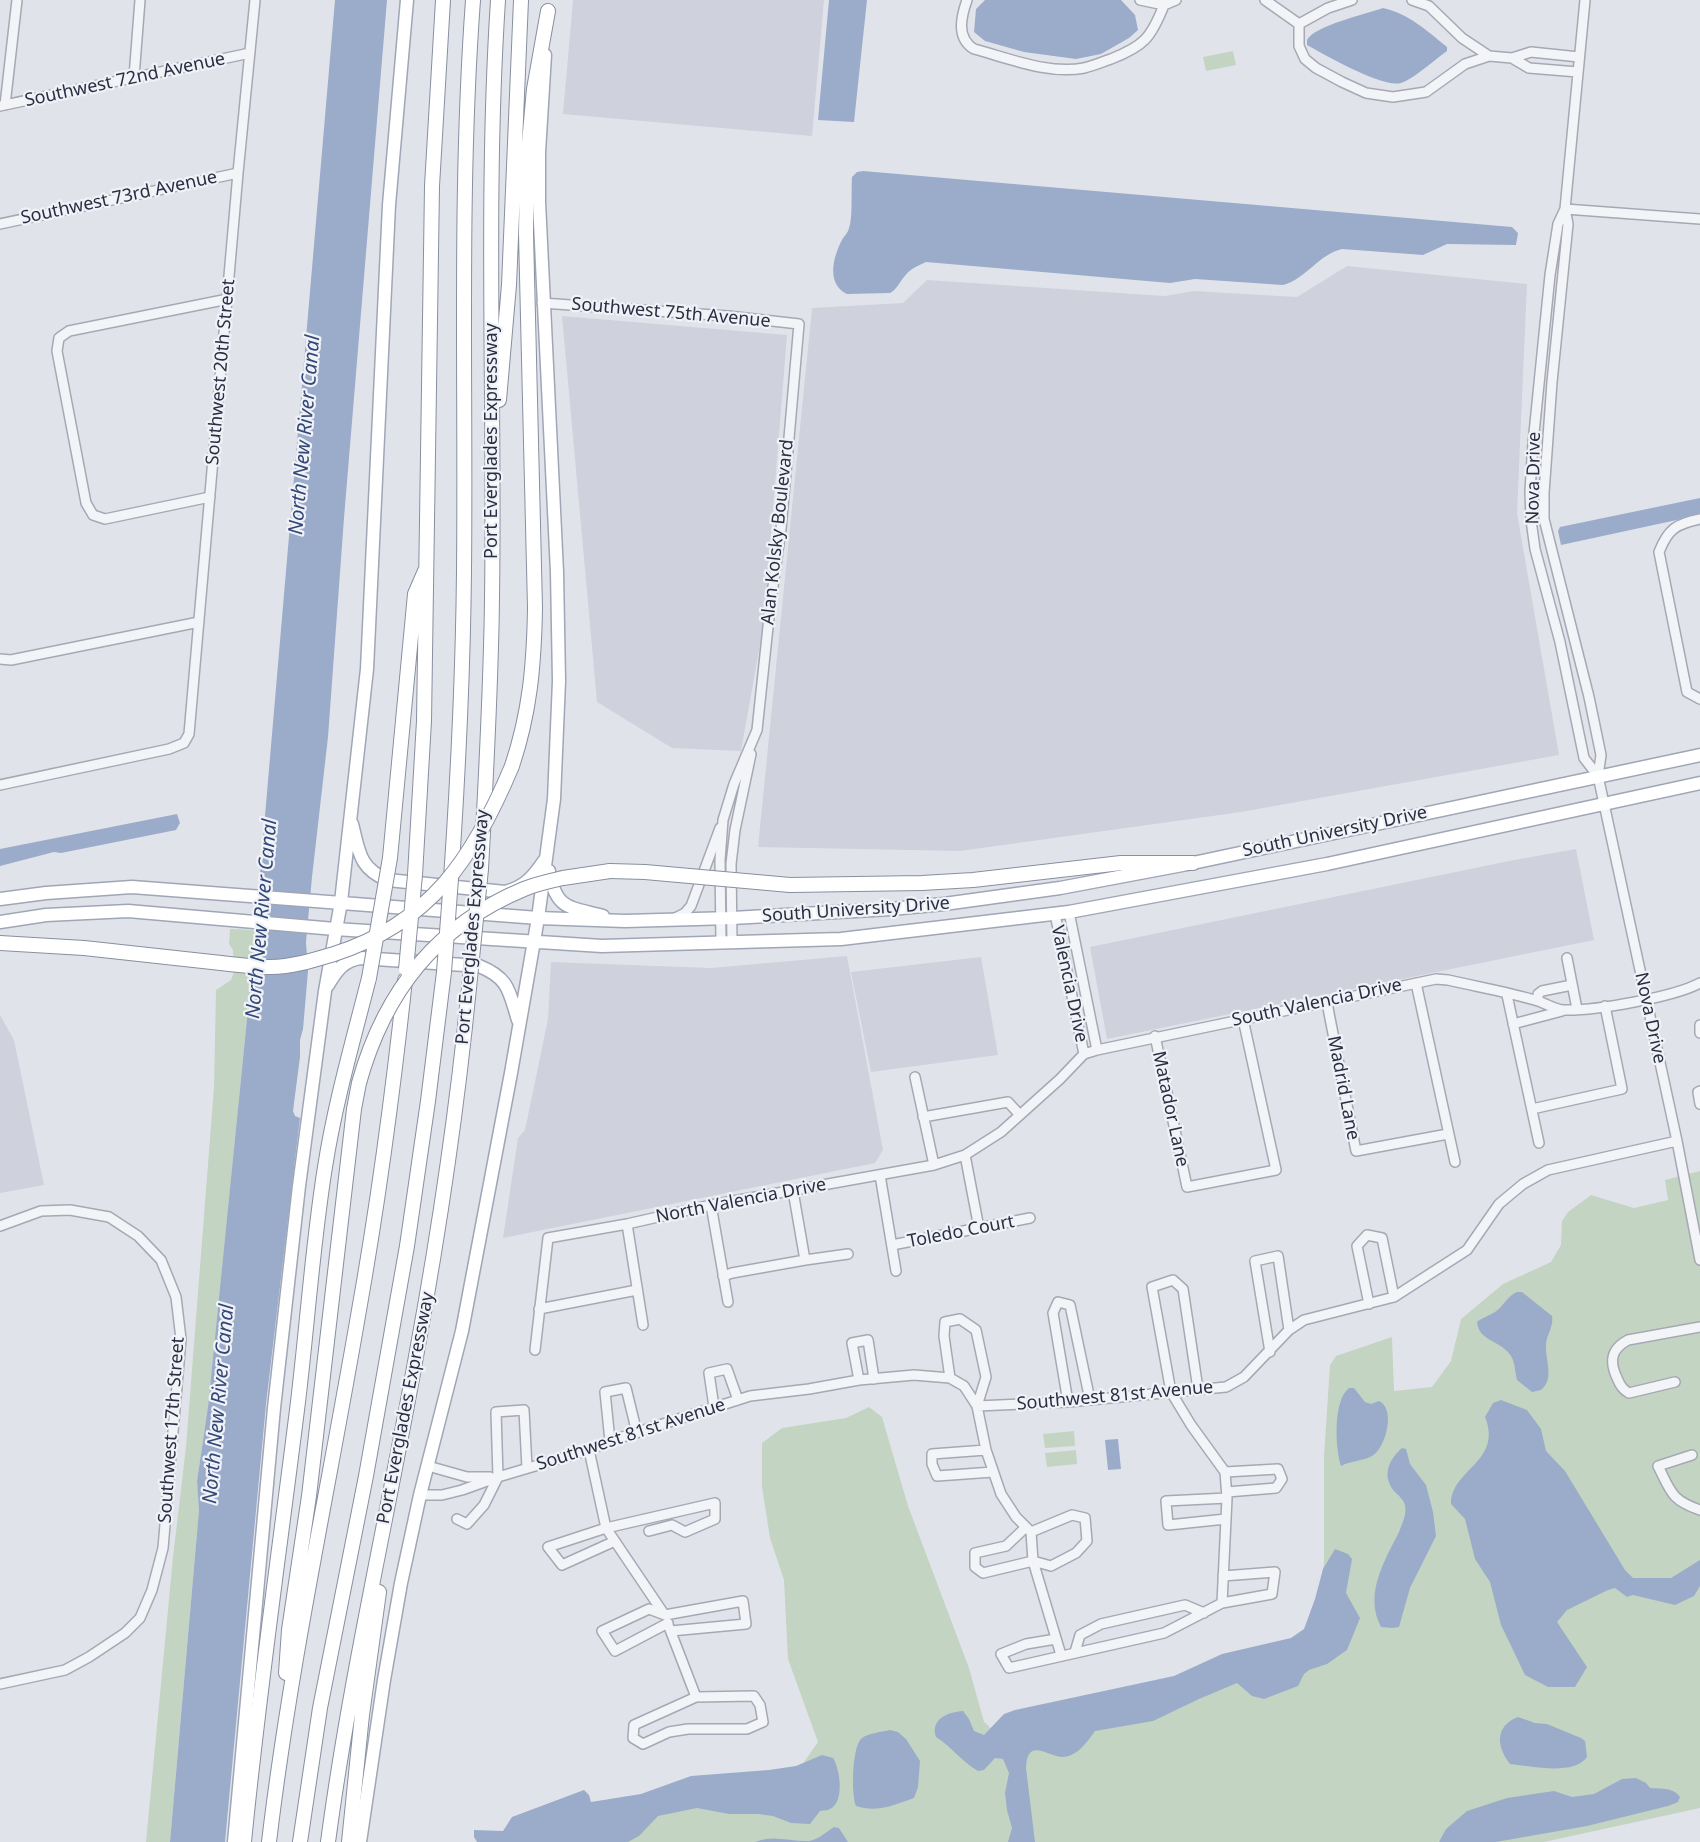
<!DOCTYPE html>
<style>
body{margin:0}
canvas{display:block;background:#e1e3ea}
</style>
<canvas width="1700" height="1842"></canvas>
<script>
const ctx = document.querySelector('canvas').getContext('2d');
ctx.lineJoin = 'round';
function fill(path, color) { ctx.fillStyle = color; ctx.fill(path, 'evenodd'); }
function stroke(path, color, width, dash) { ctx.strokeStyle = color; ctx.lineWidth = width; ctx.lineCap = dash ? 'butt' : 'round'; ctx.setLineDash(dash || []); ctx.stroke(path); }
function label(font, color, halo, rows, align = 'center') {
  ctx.font = font + ' "Noto Sans",sans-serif'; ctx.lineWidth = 4.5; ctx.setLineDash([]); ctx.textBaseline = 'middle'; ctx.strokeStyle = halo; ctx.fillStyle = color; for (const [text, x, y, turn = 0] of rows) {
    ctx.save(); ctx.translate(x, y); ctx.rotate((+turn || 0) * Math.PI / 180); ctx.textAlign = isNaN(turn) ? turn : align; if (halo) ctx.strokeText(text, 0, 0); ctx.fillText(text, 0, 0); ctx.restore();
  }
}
fill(new Path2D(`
 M573,0h251l-12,136 -249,-22z
 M1347,266l180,18 -10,229 42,242 -318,57 -281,39 -202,-4 54,-539 91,-5 24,-23 238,16 29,-5 103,6z
 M562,316l225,19 -23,287 -23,129 -69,-3 -75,-46z
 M1576,849l18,91 -487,99 -17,-92 424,-87z
 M847,956l36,194 -8,13 -372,75 15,-100 7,-8 23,-111 3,-57 160,6z
 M981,957l17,98 -127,17 -20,-100z
 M0,1015l14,25 30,145 -44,8z`), '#cfd2dc');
fill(new Path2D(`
 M1233,51l3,14 -30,6 -3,-14z
 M230,929l25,1 -4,49 -43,429 -11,73 2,29 -29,332h-24l27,-285 13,-110 28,-360 2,-97 15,-10 3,-8 -1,-22 -4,-6z
 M1700,1171v637l-156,34h-1030l281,-67 23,-33 -30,-83 -4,-79 -14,-42 -8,-51v-44l20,-15 64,-10 23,-11 13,10 26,89 61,162 15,54 19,17 321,-101 -9,-16 9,-59v-107l6,-91 6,-9 56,-19 2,54 38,-4 19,-26 10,-42 42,-35 48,-22 10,-17 1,-24 6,-9 23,-17 43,13 34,-8 -3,-20z
 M1074,1431l1,15 -30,2 -2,-14z
 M1076,1450l1,14 -30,3 -2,-14z`), '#c4d4c2');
fill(new Path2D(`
 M335,0h52l-43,518 -16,219 -16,140 -6,65 2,29 -5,58 -3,11v17l-7,54 2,5 5,2 -34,286 -41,438h-55l29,-332 -2,-29 11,-74 43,-428z
 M829,0h38l-13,122 -36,-2z
 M985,0h136l14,15 3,15 -9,8 -28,16 -25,5 -52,-7 -39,-11 -11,-9 2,-23z
 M1383,8c26,6 43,22 64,39v4c-10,7 -35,29 -46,32 -19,5 -76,-28 -94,-38v-5c7,-14 59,-26 76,-32z
 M863,171l649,56 6,6 -2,12 -69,-1 -24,11 -81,-6c-23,5 -36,30 -59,36l-88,-6 -25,4 -244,-21c-9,4 -16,7 -22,15 -5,6 -7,12 -14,16l-43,1c-21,-10 -14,-37 -5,-54 2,-4 6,-7 7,-12 4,-9 2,-39 3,-51l5,-5z
 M1700,498v17l-139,30 -3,-14 2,-4z
 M177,814l3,9 -4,7 -115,23 -7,-1 -54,14v-17z
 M1517,1292h5l30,24c2,10 -5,18 -6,28 -1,16 9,35 -5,46l-9,2 -15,-12c-2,-8 -2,-18 -6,-24 -10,-16 -32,-14 -34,-34 6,-5 12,-6 18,-10 9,-6 12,-16 22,-20z
 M1349,1388h5l11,14 6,2 8,-3c17,8 7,47 -7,55 -9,5 -22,5 -31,10 -6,-18 -8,-66 8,-78z
 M1501,1400l26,10 14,19 5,22 19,20 60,99 8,8h38l29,-18v26l-6,10 -19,9 -42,-10 -6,2 -12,-9 -7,2 -41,20 -10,12 30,45 -12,20h-27l-23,-12 -24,-50 -11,-43 -15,-23 -10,-40 -14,-15c0,-35 52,-42 34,-87l8,-14z
 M1118,1439l3,30 -13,1 -3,-30z
 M1402,1448l4,1 4,15 16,21 7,27 3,24 -26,52 -11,39 -7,1 -11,-1c-17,-33 3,-65 18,-95 3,-8 8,-18 6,-27 -1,-5 -7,-10 -11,-14 -12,-15 -6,-31 8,-43z
 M1335,1549l13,5 4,5 -6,34 14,25 -13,32 -20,14 -18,6 -5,4 -6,12 -34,13 -12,-3 -15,-13 -38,16 -46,22 -58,10c-7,10 -18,26 -33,26 -15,-1 -35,-20 -36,11l9,74h-27l4,-14 -5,-18 -2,-17 4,-20 -6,-14 -8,-1 -11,12 -6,1c-16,-9 -26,-24 -42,-34 -6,-18 12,-25 27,-26l6,8 5,12 10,4 20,-21 11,-4 159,-34 48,-22 69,-16 13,-9 11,-30 8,-30z
 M1518,1717l17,6 12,1 34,14 4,3 2,16c-13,19 -57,9 -77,7 -14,-18 -15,-38 8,-47z
 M890,1730l8,2 8,7 14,22 -2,26 -4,11c-20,7 -37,15 -58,8 -5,-11 -4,-61 6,-68 7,-5 19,-6 28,-8z
 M822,1755l11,3c7,11 12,44 -3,51 -3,2 -7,1 -10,2l-10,13 -19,-1 -18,-7 -15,-2h-29l-32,-6 -39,8 -19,20 -11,6h-151l-3,-5v-7l29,1 9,-14 72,-27 5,5 2,7 50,-8 50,-18 78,-6 27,-4z
 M1636,1778l10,5 4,5c11,1 23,-1 30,9l-2,5 -10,4 -81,20 -91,16h-57l7,-13 21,-18 40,-13 47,-7 18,6 22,-3 28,-15z
 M834,1827l5,1 9,14h-93c19,-8 35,0 54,-1 9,-1 17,-9 25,-14z`), '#9bacca');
const minor = new Path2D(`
 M967,0c-6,17 -11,38 7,49 34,9 75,26 110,19 9,-2 18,-6 27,-9 33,-13 40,-21 53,-54l-24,-5
 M1265,0l34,24
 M1352,0l-24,8 -29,16v22l6,13 11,9 26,14 24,11 27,4 33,-5 39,-28 24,-8 23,2 17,10 49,4
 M1412,0l17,6 33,32 27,18
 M1585,0l-20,209 3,15 -16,158 -8,111v26l45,178 12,58 -3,21 79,365 23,119
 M1164,5l12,-5
 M1512,58l19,-6 48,5
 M134,77l6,-77
 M5,105l12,-105
 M0,106l250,-53
 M1565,209l-7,15 -8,51 -17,168 -3,48 1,29 4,29 25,93 24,116 14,18
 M1565,209l135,10
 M0,224l238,-51
 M542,303l186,13 71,8 -18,205 -11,79 -13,122 -23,54 -11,36 -3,40 1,83
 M210,497l-105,22 -12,-4 -7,-12 -29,-152 2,-13 10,-7 159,-32
 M1700,519c-24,5 -32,10 -41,33l28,140 13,7
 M0,659l11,1 188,-38
 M0,785l169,-36 15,-6 5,-9 49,-561 17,-173
 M1069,912l28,138
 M1055,914l29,140
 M675,918l10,-5 6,-7 29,-78
 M732,943l-1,-79 4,-34 16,-76
 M1567,958l10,51
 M1416,983l39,179
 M1507,995l32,148
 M1538,1001v-7l4,-3 30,-6
 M1327,1003l29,148 92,-17
 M1513,1024l49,-13
 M1700,1025v8
 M1155,1036l32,151 89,-17 -33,-151
 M915,1077l19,88
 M1700,1091l-2,1 2,12
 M1532,1109l90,-20 -17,-83
 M923,1117l85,-15 12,13
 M965,1155l14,73
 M880,1175l16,96
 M711,1205l17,97
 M627,1224l16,101
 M0,1226l41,-15 29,-1 39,7 29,19 23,24 15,37 5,42 -18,209 -11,42 -12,28 -15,15 -36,24 -24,13 -65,14
 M892,1245l138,-27
 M805,1260l43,-6
 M723,1276l9,-3 73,-13 -12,-69
 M1369,1304l-12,-58 10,-11 15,3 12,59
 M539,1309l98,-19
 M535,1350l13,-112 79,-14 84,-19 223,-40 31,-10 36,-23 59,-53 24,-25 13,-4 339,-71 12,1c30,7 61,12 90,21 9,3 18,9 26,9 31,1 110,-13 136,-27
 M1270,1352l-15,-91 23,-5 11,74
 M950,1378l-6,-42 1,-14 15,-3 16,11 10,47 -9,29 9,44 15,44 15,23 15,15 2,29 28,94
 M859,1380l-7,-37 16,-3 6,39
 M1675,1382l-46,11c-7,-4 -9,-8 -12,-15 -8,-17 -6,-29 11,-38l72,-13
 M1198,1389l-15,-100 -10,-9 -21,7 19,105 20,33 34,47 2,26 -5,105
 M1068,1402l-15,-89 5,-11 12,3 20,95
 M714,1407l-5,-34 18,-4 11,31
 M610,1441l-5,-49 21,-4 11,45
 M589,1450l17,78 58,86
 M986,1450l-54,4v10l5,12 56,-4
 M1692,1455l-34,11c13,26 13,34 42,44
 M428,1466l39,11h23
 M1225,1472l53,-3 4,10 -6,9 -49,4
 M420,1495h22l20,-5 36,-13 91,-27 21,-9 140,-45 59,-7 50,-9 55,-5 36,3 14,8 13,20 91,-4 158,-15 18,-10 45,-47 15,-10 90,-23 73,-47 32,-46 24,-20 25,-14 129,-29
 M457,1519l10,5 17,-19 14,-28 -2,-65 28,-2 3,58
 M1226,1519l-58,6 -2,-24 61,-3
 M1026,1527l-20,19 -31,7v14l8,6 50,-12 18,5 25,-13 11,-12 -2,-23 -13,-3 -41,17
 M615,1541l-53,24 -14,-18 58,-19 109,-25v16l-30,13 -13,-7 -23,6
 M668,1623l-53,28 -13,-20 47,-22 16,6 78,-14 3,23 -75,7
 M669,1627l27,70
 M1056,1639l-30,5 -25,10 8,14 155,-35 58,-30 50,-9 3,-22 -52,4
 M1075,1652l5,-17 21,-11 84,-19 19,8
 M754,1696l6,9 3,17 -16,7h-59l-19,3 -26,12 -10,-6 1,-13 62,-28z`);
const major = new Path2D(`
 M352,824c7,27 7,45 36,56l117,12c20,-5 28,-15 39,-31
 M549,871c7,39 20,36 54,45
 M0,899l46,-6 86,-6 406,31 87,3 107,-3 159,-9 53,-5 116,-16 133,-25 507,-108
 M0,922l46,-7 82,-4 207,18 267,17 239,-7 228,-27 258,-48 373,-81
 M328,985c8,-14 16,-25 33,-27l118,8c30,12 30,25 39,54
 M234,1842l40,-434 25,-222 26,-195 16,-89 26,-233 22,-464 18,-205
 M360,1842l24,-162 17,-97 19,-88 42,-164 49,-258 27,-155 16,-119 5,-118 -2,-109 -18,-370v-50l6,-97`);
const highway = new Path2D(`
 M499,400l10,-115 12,-285
 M512,766c18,-54 22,-101 23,-158l-9,-374 1,-69 7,-76 14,-78
 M390,858l25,-264 10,-23
 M481,869c5,-90 10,-181 11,-271 3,-200 -7,-399 6,-598
 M415,875l9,-154 8,-535 11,-186
 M563,878l47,-7
 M451,879c7,-103 12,-205 13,-308 2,-190 -5,-381 9,-571
 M790,885l132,-2 51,-3 148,-17h72
 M0,943l84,5 137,15
 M286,1673l3,-43 20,-134 45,-387 5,-26
 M244,1842c14,-144 35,-288 53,-432 10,-80 15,-162 28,-243 10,-64 28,-126 44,-189
 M269,1842c21,-177 59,-351 89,-526 20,-112 35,-224 47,-336
 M300,1842l20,-134 46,-232 41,-230 21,-145 16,-129
 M328,1842c22,-165 60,-327 89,-491 22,-120 40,-241 52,-363
 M349,1842l13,-127 17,-123`);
stroke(minor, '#a6a9b4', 12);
stroke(major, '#a0a6b6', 15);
stroke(highway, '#888fa1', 16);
stroke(minor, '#f3f4f8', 9);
stroke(major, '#fff', 12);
stroke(highway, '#fff', 14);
const highwayBridge = new Path2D(`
 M610,871l35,1 145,13
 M221,963c17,2 34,4 50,4 21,0 43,-7 63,-13 97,-31 140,-97 178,-188
 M406,969l9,-94
 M444,972l7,-93
 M369,978l21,-120
 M469,988l12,-119
 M359,1083c25,-90 76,-157 165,-194 12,-5 26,-8 39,-11`);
stroke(highwayBridge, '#888fa1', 16, []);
stroke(highwayBridge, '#fff', 14);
label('18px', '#292f42', '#f0f2f7', [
 ["Southwest 72nd Avenue",125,80,-12],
 ["Southwest 73rd Avenue",119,198,-12],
 ["Southwest 75th Avenue",671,313,5],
 ["Southwest 20th Street",221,372,-85],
 ["Port Everglades Expressway",492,441,-90],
 ["Nova Drive",1534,478,-89],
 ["Alan Kolsky Boulevard",778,532,-84],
 ["South University Drive",1335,832,-12],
 ["South University Drive",856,910,-4],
 ["Port Everglades Expressway",473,927,-85],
 ["Valencia Drive",1069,984,78],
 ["South Valencia Drive",1317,1003,-12],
 ["Nova Drive",1650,1018,78],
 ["Madrid Lane",1343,1088,79],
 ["Matador Lane",1170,1109,78],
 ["North Valencia Drive",741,1201,-11],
 ["Toledo Court",961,1232,-11],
 ["Southwest 81st Avenue",1115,1396,-5],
 ["Port Everglades Expressway",406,1408,-79],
 ["Southwest 17th Street",172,1430,-86],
 ["Southwest 81st Avenue",631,1435,-18]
]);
label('italic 20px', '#324876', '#f0f2f7', [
 ["North New River Canal",305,435,-85],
 ["North New River Canal",262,919,-85],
 ["North New River Canal",219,1404,-85]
]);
</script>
